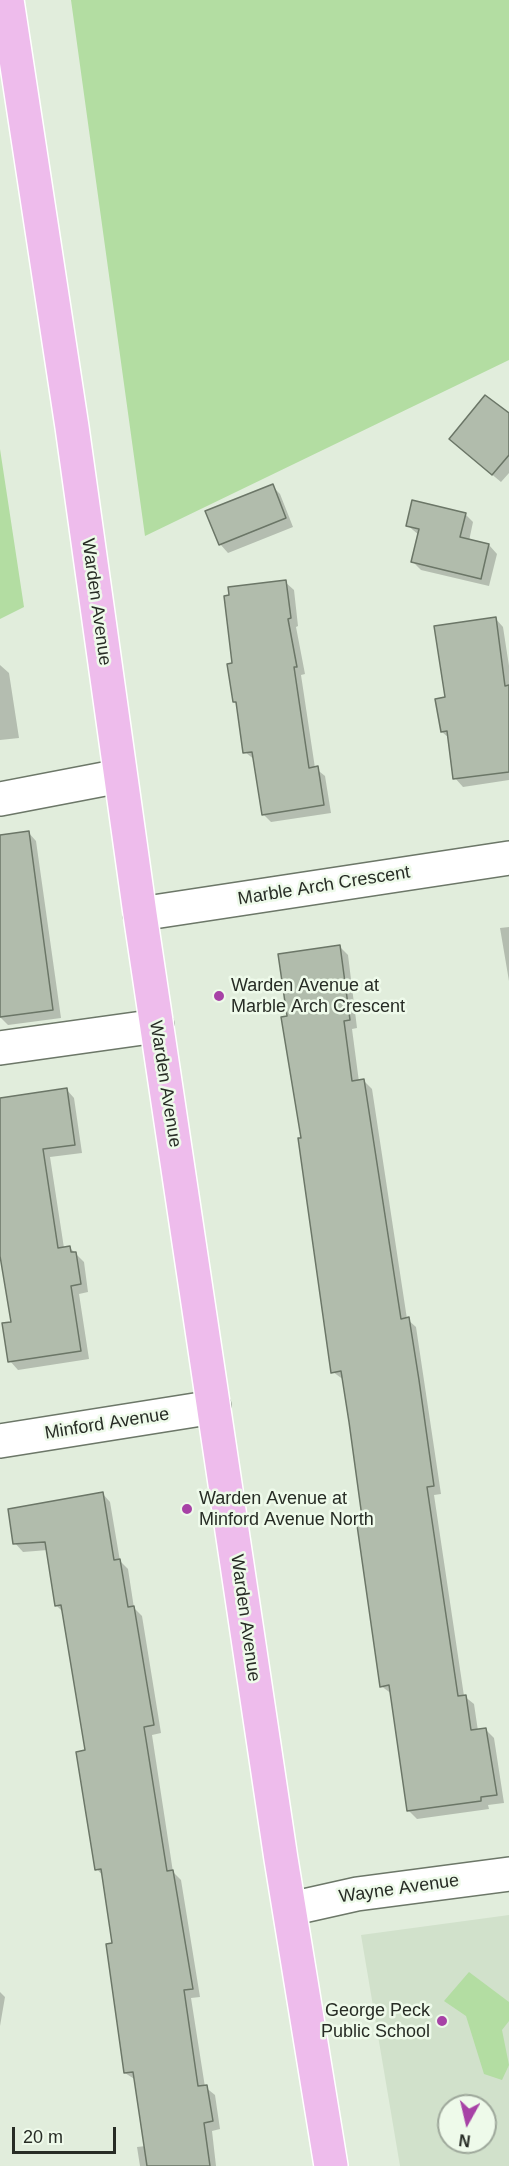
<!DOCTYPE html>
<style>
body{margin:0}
#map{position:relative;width:509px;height:2166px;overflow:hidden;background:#e1eddc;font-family:Arial,sans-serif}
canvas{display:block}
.north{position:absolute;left:437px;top:2094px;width:60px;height:60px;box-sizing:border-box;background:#eefaea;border:2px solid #9ea89b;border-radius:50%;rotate:188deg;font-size:16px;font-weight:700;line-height:24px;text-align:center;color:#272c25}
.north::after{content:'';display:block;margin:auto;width:21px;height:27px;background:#a742a6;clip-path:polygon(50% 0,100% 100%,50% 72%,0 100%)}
.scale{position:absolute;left:12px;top:2127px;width:104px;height:27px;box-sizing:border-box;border:3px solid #272c25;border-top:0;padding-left:8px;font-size:18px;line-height:21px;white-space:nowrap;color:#272c25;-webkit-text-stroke:4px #eefaea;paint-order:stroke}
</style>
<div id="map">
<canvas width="509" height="2166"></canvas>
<div class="north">N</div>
<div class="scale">20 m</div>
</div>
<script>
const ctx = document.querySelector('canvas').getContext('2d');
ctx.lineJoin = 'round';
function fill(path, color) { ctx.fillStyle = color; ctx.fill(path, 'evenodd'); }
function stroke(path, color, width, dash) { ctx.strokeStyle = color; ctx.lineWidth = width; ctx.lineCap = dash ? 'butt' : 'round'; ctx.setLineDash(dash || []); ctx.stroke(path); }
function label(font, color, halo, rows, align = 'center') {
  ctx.font = font + ' Arial,sans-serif'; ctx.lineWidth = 5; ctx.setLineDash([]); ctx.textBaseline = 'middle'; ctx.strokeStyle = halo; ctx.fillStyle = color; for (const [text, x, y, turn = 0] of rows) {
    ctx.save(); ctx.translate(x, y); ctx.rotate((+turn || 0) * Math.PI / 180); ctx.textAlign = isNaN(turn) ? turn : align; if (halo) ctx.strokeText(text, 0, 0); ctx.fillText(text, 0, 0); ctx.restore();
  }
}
fill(new Path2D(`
 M509,1915v251h-109l-39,-231zM449,2106h36v36h-36z`), '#d1e1cb');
fill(new Path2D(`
 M71,0h438v360l-364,176z
 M0,449l24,158 -24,12z
 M469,1972l40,30v19l-7,9 7,35 -7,15 -18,-6 -18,-58 -22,-15z`), '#b3dda2');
fill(new Path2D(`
 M485,396l24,17v60l-8,9 -42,-35z
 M272,486l8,8 13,33 -65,26 -8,-9z
 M465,514l8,8 -4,19 20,4 8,9 -8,32 -68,-16 -8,-8 6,-27 -12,-10z
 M285,582l9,8 4,36 -2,1 9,47 -4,1 14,93 10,8 6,37 -60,9 -8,-8 -8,-54 -10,-8 -7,-47 -4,-3v-37z
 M495,618l8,9 6,39v114l-46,7 -8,-9 -6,-40 -7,-6 4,-33z
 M0,665l9,8 10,65 -19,2z
 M28,832l8,9 25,177 -53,7 -8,-8v-181z
 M509,927v54l-9,-53z
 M340,947l8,8 9,73 -5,1 7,53 5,-1 8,8 35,230 9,8 25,167 -7,1 30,201 10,8 4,27 8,-1 8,8 10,65 -16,2 1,4 -72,10 -8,-8 -17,-117 -11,-8 -17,-168 -20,-138 -11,-8 -44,-354z
 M66,1089l8,9 8,55 -32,4 14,91 5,-1 15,15 4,30 -9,2 10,65 -71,11 -8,-9 2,-38 -12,-76v-148z
 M102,1493l8,9 10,59 8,8 6,39 8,8 19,117 -9,2 21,137 8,8 19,117 -9,1 14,89 10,8 5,34 -8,2 4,35h-76l-3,-19 9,-1 -10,-66 -11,-7 -12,-129 -10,-68 -6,-7 -10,-118 -23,-138 -7,-7 -9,-56 -25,2 -8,-9z
 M0,1992l5,5 -5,29z`), '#0003');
const building = new Path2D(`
 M485,395l24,18v42l-17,20 -43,-36z
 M273,484l13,34 -67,27 -14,-34z
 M412,500l54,13 -6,24 29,7 -8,35 -70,-17 8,-33 -13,-3z
 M286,580l5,38 -3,1 9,48h-3l15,101 9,-2 6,39 -62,10 -10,-63 -9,1 -7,-51h-3l-6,-38 5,-1 -8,-67 5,-1 -1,-8z
 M496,617l9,69 4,-1v87l-56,7 -6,-48 -6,1 -6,-33 10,-2 -11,-71z
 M29,831l24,179 -53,7v-182z
 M340,945l10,75 -6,1 8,60 12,-2 37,240 8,-2 10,63 15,106 -7,1 31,209 8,-1 5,35 15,-2 11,67 -16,2v4l-74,10 -18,-126 -9,2 -24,-169 6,-1 -13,-95 -8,-51 -10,2 -33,-235h3l-20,-121 6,-1 -9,-62z
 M67,1088l8,57 -32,4 15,99 12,-2 1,6h5l5,32 -10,2 10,65 -73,11 -6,-39 9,-1 -11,-66v-158z
 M103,1492l11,68 6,-1 8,48 6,-1 14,84 6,35 -10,2 23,144 6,-1 20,119 -9,1 14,96 9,-1 6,36 -9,2 6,43h-63l-14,-94 -9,1 -18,-129 6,-1 -11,-74 -6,1 -19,-118 9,-2 -24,-145 -6,1 -10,-64 -32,2 -5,-35z`);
fill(building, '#b1bcac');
stroke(building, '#6b7667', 1.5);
const minor = new Path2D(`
 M0,799l120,-23
 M140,914l369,-56
 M0,1048l157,-22
 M0,1441l214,-34
 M290,1909l67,-15 152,-20`);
const major = new Path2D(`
 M7,0l65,427 68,487 141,945 50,307`);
stroke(minor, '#6c7768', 36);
stroke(major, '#fff', 36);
stroke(minor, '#fff', 33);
stroke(major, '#eebcec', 33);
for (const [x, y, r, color] of [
 [219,996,6,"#a742a6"],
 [187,1509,6,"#a742a6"],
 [442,2021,6,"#a742a6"]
]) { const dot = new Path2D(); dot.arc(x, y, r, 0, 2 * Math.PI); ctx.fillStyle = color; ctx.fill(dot); stroke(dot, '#eefaea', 2); }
label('18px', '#272c25', '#eefaea', [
 ["Warden Avenue",96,602,82],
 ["Marble Arch Crescent",324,886,-9],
 ["Warden Avenue",165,1084,81],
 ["Minford Avenue",107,1424,-9],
 ["Warden Avenue",245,1618,82],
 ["Wayne Avenue",399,1889,-8]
]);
label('18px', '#272c25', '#eefaea', [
 ["Warden Avenue at",231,986],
 ["Marble Arch Crescent",231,1007],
 ["Warden Avenue at",199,1499],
 ["Minford Avenue North",199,1520],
 ["George Peck",430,2011,"right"],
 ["Public School",430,2032,"right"]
], 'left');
</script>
